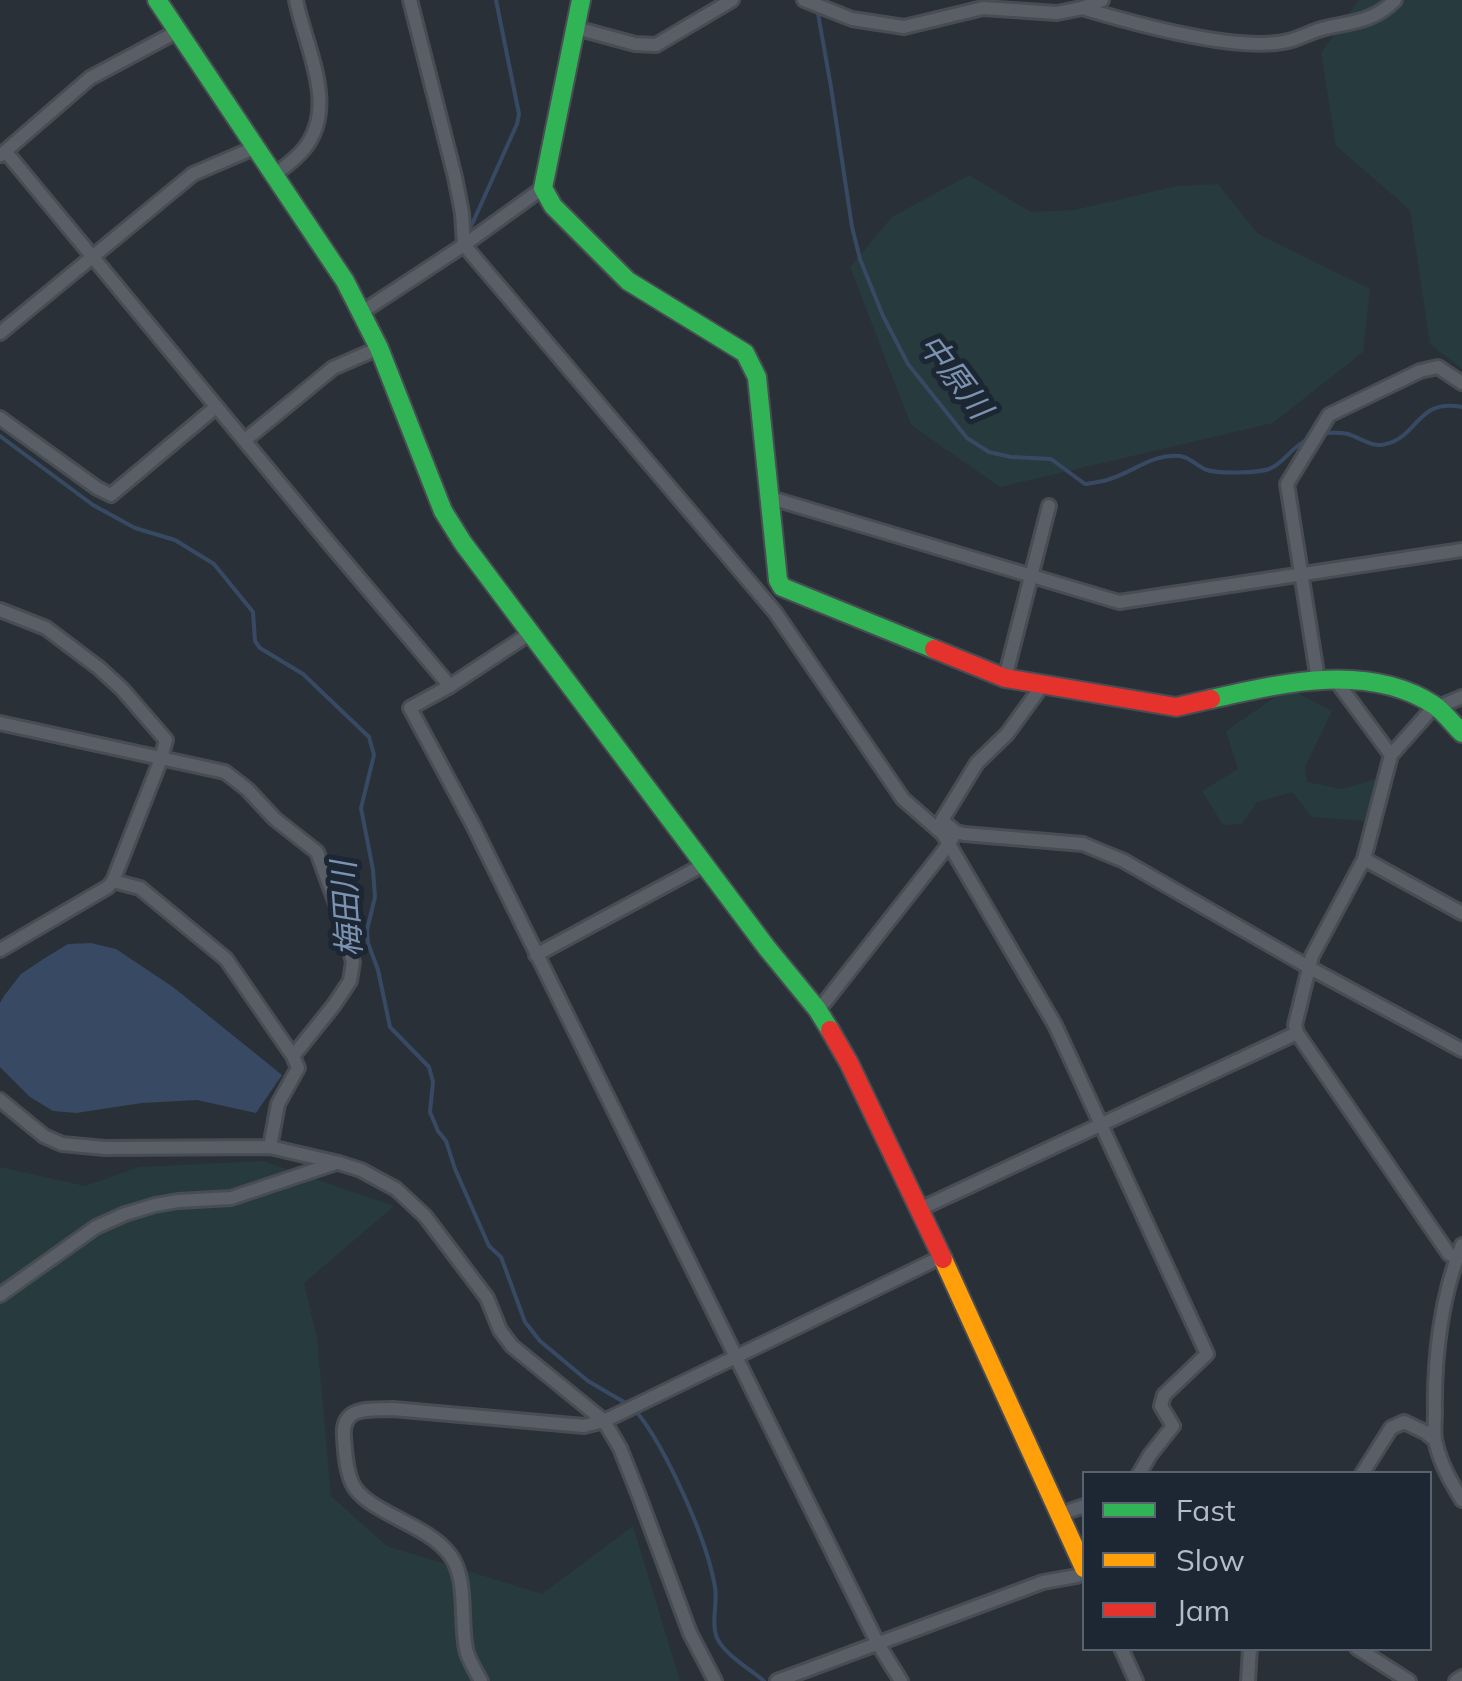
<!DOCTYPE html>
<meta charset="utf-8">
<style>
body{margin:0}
#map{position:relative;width:1462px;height:1681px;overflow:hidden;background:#2a3038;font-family:Mulish,sans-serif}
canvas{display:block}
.legend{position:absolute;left:1082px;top:1471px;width:350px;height:180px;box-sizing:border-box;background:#1d2633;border:2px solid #59626f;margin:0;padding:12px 18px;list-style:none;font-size:30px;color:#b4bcc9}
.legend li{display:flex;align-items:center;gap:20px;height:50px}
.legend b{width:50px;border:2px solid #59626f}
</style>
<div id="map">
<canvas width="1462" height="1681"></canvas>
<ul class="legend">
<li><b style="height:12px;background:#30b455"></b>Fast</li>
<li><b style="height:12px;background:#ff9f0a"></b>Slow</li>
<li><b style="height:12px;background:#e5322d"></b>Jam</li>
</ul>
</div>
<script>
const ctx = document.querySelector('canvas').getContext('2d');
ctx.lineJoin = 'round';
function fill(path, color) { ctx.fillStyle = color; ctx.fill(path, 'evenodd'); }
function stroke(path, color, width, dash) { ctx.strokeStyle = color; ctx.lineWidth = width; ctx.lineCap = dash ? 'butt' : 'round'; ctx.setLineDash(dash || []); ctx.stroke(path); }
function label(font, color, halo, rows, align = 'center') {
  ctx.font = font + ' Mulish,"Noto Sans JP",sans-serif'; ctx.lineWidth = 10; ctx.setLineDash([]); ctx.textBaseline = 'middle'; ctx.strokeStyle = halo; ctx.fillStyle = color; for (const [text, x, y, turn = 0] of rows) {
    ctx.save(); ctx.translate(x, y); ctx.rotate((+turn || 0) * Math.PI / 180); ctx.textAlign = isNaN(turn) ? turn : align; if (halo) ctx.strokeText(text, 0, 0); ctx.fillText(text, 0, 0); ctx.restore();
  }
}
fill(new Path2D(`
 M1359,0h103v369l-32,-25 -20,-134 -74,-64 -15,-93z
 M969,175l62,37 43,-2 103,-24 41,-2 40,50 112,55 -7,63 -90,71 -273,64 -89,-62 -61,-158 42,-50z
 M1288,688l44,23 -27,56 2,15 35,7 34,-10 -2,20 -8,22 -55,-4 -18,-25 -36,10 -15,22 -19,1 -21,-34 36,-22 -12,-38z
 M263,1161l131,45 -90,77 13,55 14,158 56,50 155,48 91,-68 47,155h-680v-514l85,19 54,-19z`), '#273a3e');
fill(new Path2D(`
 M91,943l25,6 57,38 109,88 -26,38 -59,-13 -55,3 -66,10 -23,-2 -23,-14 -30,-30v-64l4,-7 17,-22 24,-16 23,-14z`), '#384963');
stroke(new Path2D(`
 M817,8l14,79 21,140 8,32 23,57 25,48 59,74 22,14 22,5 40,2 34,25c7,-1 15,-2 22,-4 25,-7 46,-27 73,-24 10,1 18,11 27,14 12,4 51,3 62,-1 16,-6 23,-24 41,-30
 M469,231l48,-107 2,-10 -23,-114
 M1323,433c8,0 17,-1 25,1 13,4 24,14 38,10 33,-8 31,-46 76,-37
 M0,436l93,69 42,23 40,12 39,24 39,48 2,29 5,7 43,26 66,63 5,18 -13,53 12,62 2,27 -8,33 1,13 10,27 12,57 39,40 4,15 -3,30 8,19 8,10 9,28 34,77 12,11 24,65 15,19 48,40 41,24
 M636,1411c30,37 71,128 79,176 3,16 -5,38 3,53 10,17 32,29 46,41`), '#384963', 4);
const street = new Path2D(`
 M410,0l45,177 7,36 2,32 311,367 128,187 40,35 112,191 152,329 -43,41 -3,11 12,20 -23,29 -11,19
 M804,0l48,19 52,8 79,-19 74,5 25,-5 20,-8
 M1082,8c50,15 157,45 206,33 13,-3 24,-10 37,-13 27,-6 50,-7 70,-28
 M576,28l59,16 21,1 76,-45
 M6,152l323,391 121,143
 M1,155l89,-77 88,-47
 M275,175c9,-8 21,-16 29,-26 35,-43 1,-102 -8,-149
 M362,312l102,-67 79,-57
 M0,333l193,-159 61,-26
 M0,418l97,70 14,7 105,-88
 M245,440l88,-72 46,-20
 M771,498l348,104 343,-52
 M0,610l46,18 53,40 23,21 44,51 -5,19 -48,122 -5,6 -108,63
 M532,632l-82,54 -40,22 63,117 405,819 23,37
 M1005,678l44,-172
 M1318,680l-31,-196 42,-69 91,-44 18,-4 24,16
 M1337,682l54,73
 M0,723l225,49 22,17 28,30 42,33 20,54 16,56 -3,19 -16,24 -41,51
 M956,832l8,2 119,10 41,17 186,107 152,82
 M1364,859l98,54
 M113,881l27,7 86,71 67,97 5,12 -20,36 -8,43
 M536,955l169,-91
 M817,1009l8,-7 124,-158 7,-12 -14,-12 35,-57 30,-29 37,-51
 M0,1100l44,36 18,8 43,4 165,-1 69,16 22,7 35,19 29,27 62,82 13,32 12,16 92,75 16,27 19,48 51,137 25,48
 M920,1209l377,-176
 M1462,1245c-21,51 -28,113 -27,168 0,10 -2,21 1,31 5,21 15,38 26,56
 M1457,1258l-8,-4 -152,-221 -2,-8 17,-69 52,-97 27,-104 40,-45 31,-13
 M0,1295l96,-68 29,-13 30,-9 23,-4 53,-3 105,-35
 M1362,1474l29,-46 13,-6 21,10 10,8
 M1060,1514l24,-8
 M1121,1648l15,33
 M1357,1648l52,33
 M481,1681c-5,-9 -11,-19 -14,-28 -8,-29 2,-73 -17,-98 -23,-32 -84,-42 -98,-72 -6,-14 -7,-31 -8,-46 -3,-32 26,-27 49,-28l191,17 20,-5 337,-164
 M777,1681l266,-99 34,-6 7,-6
 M1248,1681l2,-33
 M1456,1681l6,-4`);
const fast = new Path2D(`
 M157,0l188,281 34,67 64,163 20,32 304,405 50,61 13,21
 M581,0l-38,188 10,18 75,75 117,72 12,24 21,203 4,7 152,62
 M1211,699c71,-16 157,-37 223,6 10,7 19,19 28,28`);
const slow = new Path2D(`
 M943,1259l141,309`);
const jam = new Path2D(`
 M934,649l71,29 171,29 35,-8
 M830,1030l19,33 94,196`);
stroke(street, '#484c53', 18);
stroke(fast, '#484c53', 22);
stroke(slow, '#484c53', 22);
stroke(jam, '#484c53', 22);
stroke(street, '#5a5e66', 12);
stroke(fast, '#30b455', 18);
stroke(slow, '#ff9f0a', 18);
stroke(jam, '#e5322d', 18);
label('italic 32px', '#7c92b1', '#1d2633', [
 ["中原川",954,377,53],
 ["梅田川",348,909,-94]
]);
</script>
